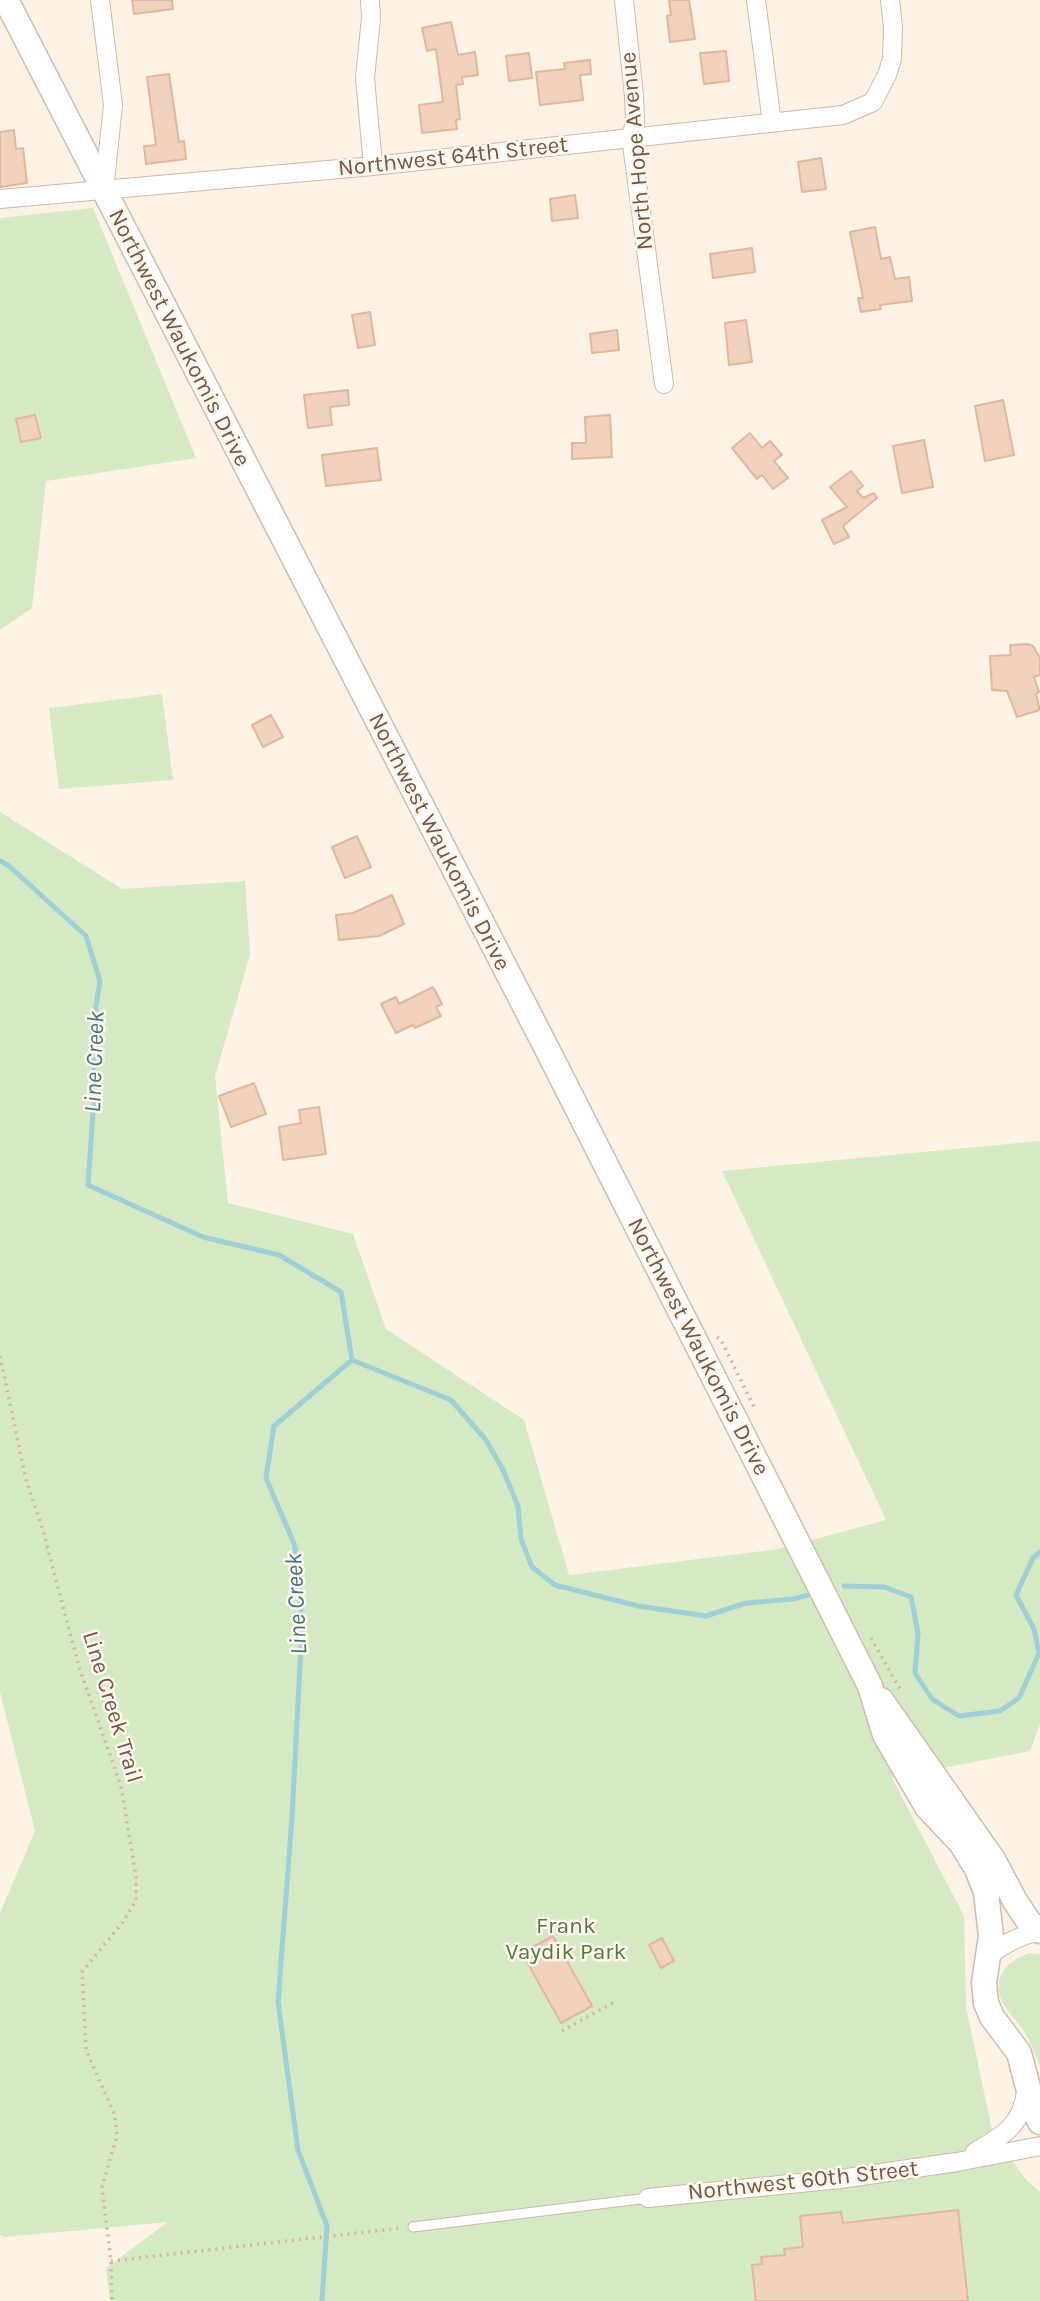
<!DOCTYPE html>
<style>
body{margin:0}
canvas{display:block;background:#fcf2e5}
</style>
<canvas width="1040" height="2301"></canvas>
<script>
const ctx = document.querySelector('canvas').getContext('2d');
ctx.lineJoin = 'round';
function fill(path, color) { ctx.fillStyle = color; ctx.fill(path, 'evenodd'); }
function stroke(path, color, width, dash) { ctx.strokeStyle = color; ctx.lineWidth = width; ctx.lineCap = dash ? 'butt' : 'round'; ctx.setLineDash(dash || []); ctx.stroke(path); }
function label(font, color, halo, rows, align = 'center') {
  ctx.font = font + ' Karla,sans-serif'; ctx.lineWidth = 5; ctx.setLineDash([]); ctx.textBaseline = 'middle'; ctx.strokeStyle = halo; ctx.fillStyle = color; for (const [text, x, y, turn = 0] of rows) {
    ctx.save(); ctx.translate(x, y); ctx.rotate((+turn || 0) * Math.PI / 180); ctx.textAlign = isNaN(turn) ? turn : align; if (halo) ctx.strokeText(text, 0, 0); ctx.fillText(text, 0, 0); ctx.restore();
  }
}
fill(new Path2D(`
 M93,208l103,250 -150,23 -14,127 -32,22v-412z
 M162,694l11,86 -114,9 -10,-81z
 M0,812l122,77 123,-8 5,74 -35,121 13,127 125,31 33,95 138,91 45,155 210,-26 107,-29 -164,-349 318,-30v583l-10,27 -138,27 72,138 2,91 26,123 34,50 14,12v109h-930l-4,-33 62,-46 -163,15 -5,-2v-322l35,-82 -35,-139z
 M1029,1953l11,1v113c-4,-11 -8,-22 -13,-31 -7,-13 -21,-24 -26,-37 -8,-24 8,-39 28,-46z`), '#d4e9c4');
stroke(new Path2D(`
 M0,861l9,5 77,70 14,45 -8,50 3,52 -7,102 115,52 76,18 62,37 11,68 -78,66 -8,52 29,68 7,81 -10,190 -14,185 20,148 29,76 -5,75
 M352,1360l99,40 35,40 17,30 15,36 3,33 11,28 23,18 83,21 68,10 40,-13 47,-4 24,-6
 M844,1586l40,1 27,10 7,36 -3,40 17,26 27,17 41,-5 19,-13 20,-45 -5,-24 -18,-34 17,-37 7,-6`), '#a1cfd6', 5);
const building = new Path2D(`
 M132,0h40l1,9 -39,5z
 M669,0h20l6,39 -25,3 -3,-26 4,-1z
 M451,22l7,33 17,-3 3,23 -16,2 1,7 -7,1 4,34 -4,1 1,9 -35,4 -3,-28 24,-3 -7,-53 -9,2 -5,-23z
 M726,51l3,30 -25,3 -4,-31z
 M529,53l3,25 -23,3 -3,-25z
 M590,60l1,14 -11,1 3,25 -43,5 -4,-33 29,-3 -1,-6z
 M169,74l10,68 5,-1 2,18 -40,5 -2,-18 12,-1 -9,-68z
 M14,130l2,19 7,-1 4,35 -27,4v-55z
 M821,158l5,31 -24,3 -4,-30z
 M575,195l3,23 -26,3 -2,-22z
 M875,227l6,32 9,-2 5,22 14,-2 3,24 -32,4 1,4 -20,3 -3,-14h5l-13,-66z
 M752,248l3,24 -42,6 -3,-24z
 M370,312l5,33 -17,3 -6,-33z
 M746,320l6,42 -23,3 -4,-42z
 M617,330l2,20 -27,3 -2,-19z
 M348,390l1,15 -19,2 2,18 -24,3 -4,-33z
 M1003,400l11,55 -29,6 -10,-55z
 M35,415l6,23 -20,4 -5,-23z
 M610,415l2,42 -40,2v-16h14l-1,-26z
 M750,433l12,15 8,-7 12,14 -8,6 14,17 -15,11 -11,-14 -5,4 -25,-31z
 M924,440l9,47 -31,6 -9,-47z
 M377,448l4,32 -55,6 -4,-31z
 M851,471l12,15 -6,5 6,7 11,-5 3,5 -34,28 6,11 -15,7 -12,-24 25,-13 -17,-20z
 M1027,644l6,2 7,12v17l-6,2 5,15 -3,2 4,16 -23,7 -10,-26 -15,-1 -2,-34 21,-1 -1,-10z
 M271,715l12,22 -20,10 -11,-22z
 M357,836l14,31 -26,11 -13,-31z
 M392,895l12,29 -25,12 -40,4 -3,-25 17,-2z
 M433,987l9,17 -6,3 5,9 -26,12 -2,-3 -17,8 -15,-29 15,-7 3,7z
 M254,1083l12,31 -35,13 -12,-31z
 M319,1107l7,47 -43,6 -4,-33 22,-4 -2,-13z
 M553,1936l39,70 -31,17 -39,-70z
 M662,1938l12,23 -13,7 -12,-23z
 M958,2210l10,91h-212l-4,-36 10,-1 -1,-7 24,-2 -1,-6 19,-2 -3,-31 41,-4 2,11z`);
fill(building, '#f0d1be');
stroke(building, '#e2b79f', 2);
const service = new Path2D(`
 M413,2227l235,-29`);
const minor = new Path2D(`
 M100,0l13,105 -9,86
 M370,0l1,18 -6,60 8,88
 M624,0l10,96 1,26 -4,15 33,247
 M756,0l16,123
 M0,199l373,-33 470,-51 30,-13 14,-27 5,-16 1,-32 -3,-27
 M990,1955c16,-13 31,-20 50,-24
 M975,2152c28,-16 48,-28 51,-61
 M648,2198l192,-19 117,-17 83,-16`);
const secondary = new Path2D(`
 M6,0l540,1047 269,530 55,109 15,49 42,72 34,36 16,26 9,23 5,44 -7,47 2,20 6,14 27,36 15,57 6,12
 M881,1700l113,161 21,40 14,21 11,9`);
stroke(service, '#cdbaac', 11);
stroke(minor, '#cdbaac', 20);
stroke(secondary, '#d2bcac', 27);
stroke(new Path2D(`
 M717,1337l4,3 33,67
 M0,1356l26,124 16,47 37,140 42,119 15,91v23l-13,22 -41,50 4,78 29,66 2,20 -15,51 9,74 1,40
 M871,1638l29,51
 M562,2031l52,-29
 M111,2261l290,-33`), '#d5b4a1', 3.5, [2, 5]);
stroke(service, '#fff', 9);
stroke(minor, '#fff', 18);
stroke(secondary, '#fff', 24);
label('23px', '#74594b', '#fef7ec', [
 ["North Hope Avenue",637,151,-95],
 ["Northwest 64th Street",453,157,-6],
 ["Northwest Waukomis Drive",179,338,63],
 ["Northwest Waukomis Drive",439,842,63],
 ["Northwest Waukomis Drive",698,1347,63],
 ["Line Creek Trail",112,1707,73],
 ["Northwest 60th Street",803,2181,-6]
]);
label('23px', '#547943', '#fef7ec', [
 ["Frank",566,1926],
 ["Vaydik Park",566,1952]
]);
label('italic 24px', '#43777f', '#fef7ec', [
 ["Line Creek",95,1062,-88],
 ["Line Creek",297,1604,-93]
]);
</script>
